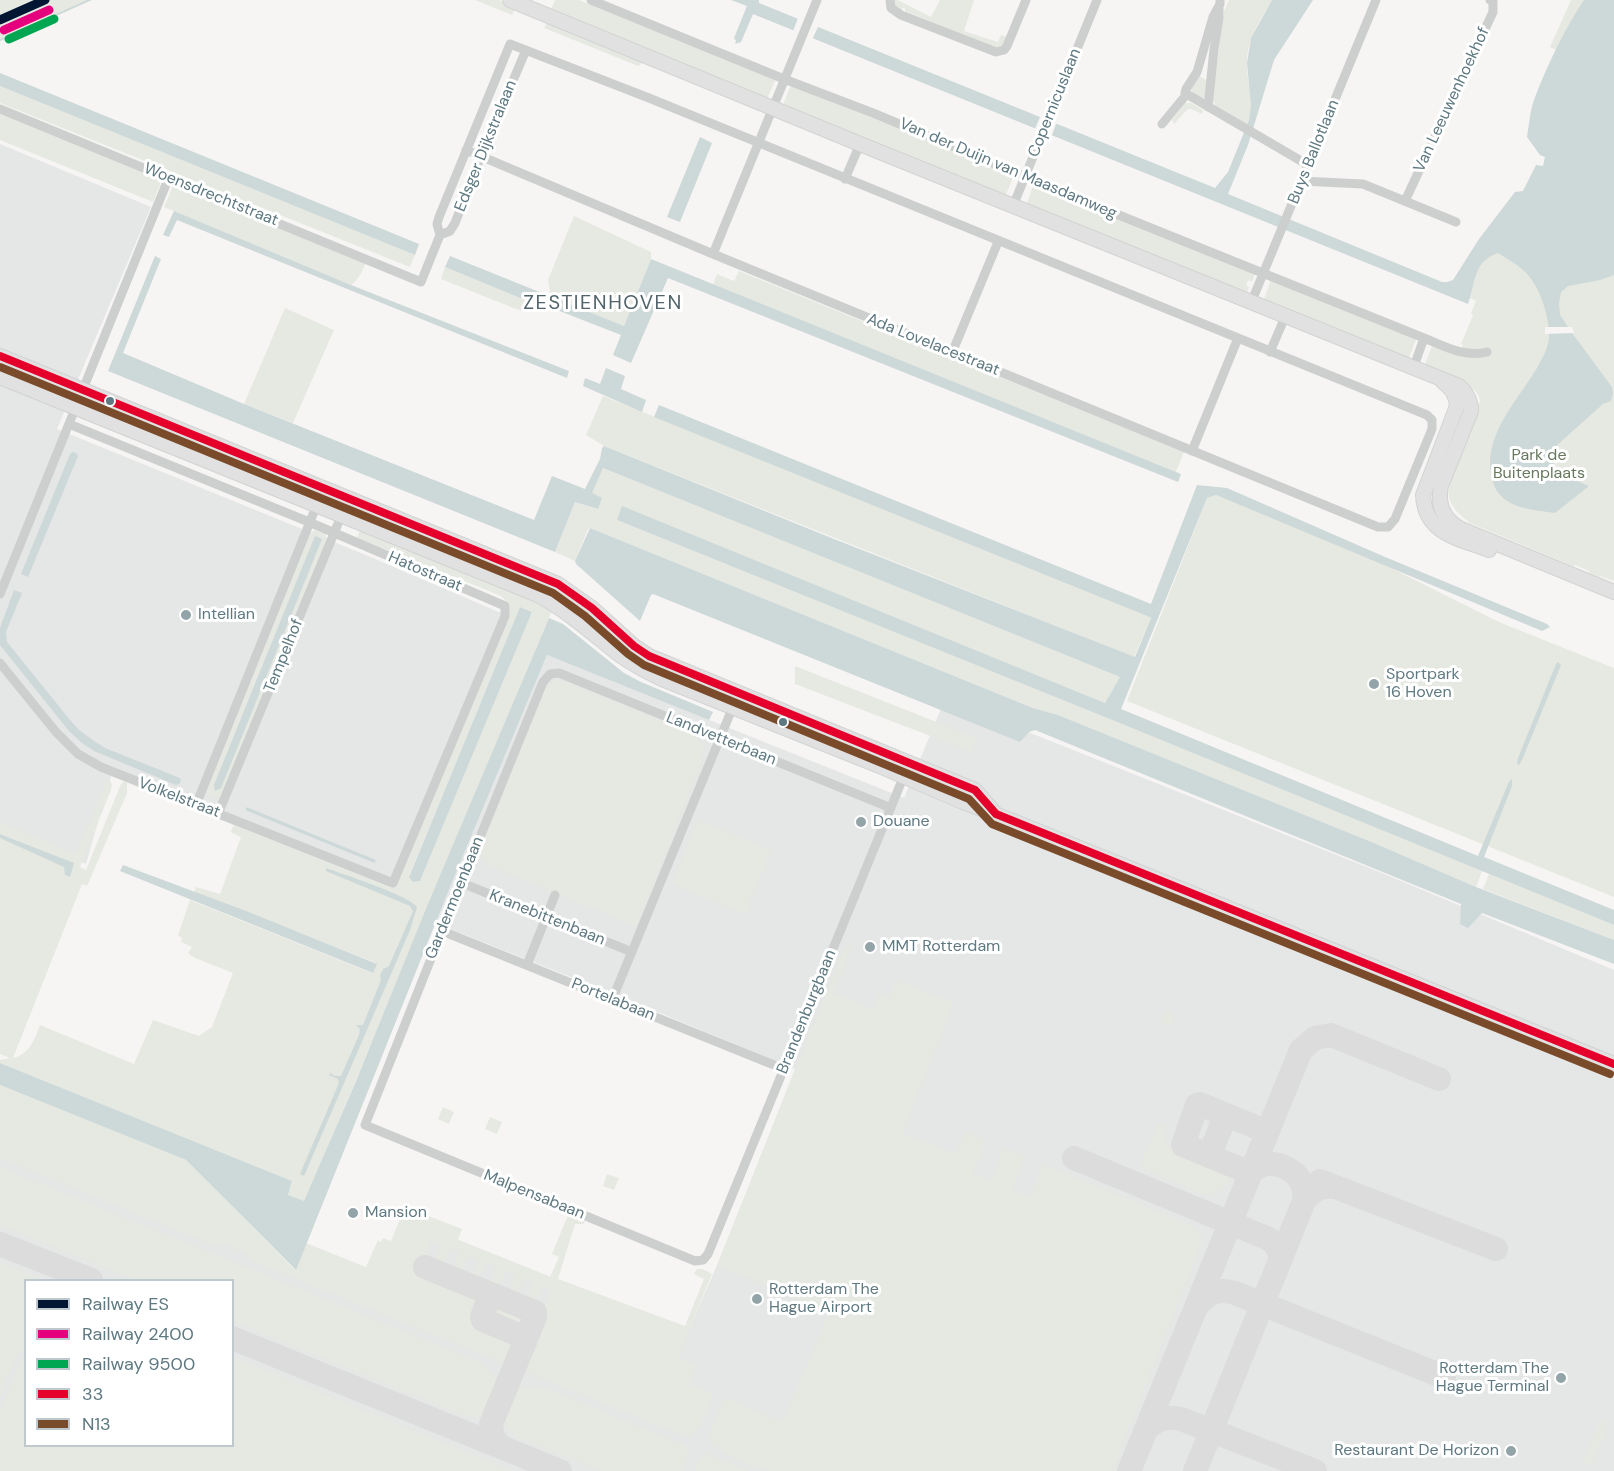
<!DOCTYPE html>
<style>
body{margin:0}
#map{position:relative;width:1614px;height:1471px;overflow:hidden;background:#f6f5f3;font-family:"DM Sans",sans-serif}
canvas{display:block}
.legend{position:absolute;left:24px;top:1279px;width:210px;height:168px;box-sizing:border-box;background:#fff;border:2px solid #bfc9cd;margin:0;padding:8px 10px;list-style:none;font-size:18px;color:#5e7981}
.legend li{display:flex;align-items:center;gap:12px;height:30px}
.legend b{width:30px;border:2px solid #bfc9cd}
</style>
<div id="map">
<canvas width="1614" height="1471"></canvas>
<ul class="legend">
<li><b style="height:8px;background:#011633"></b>Railway ES</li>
<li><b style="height:8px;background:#e5007d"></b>Railway 2400</li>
<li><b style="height:8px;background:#00a651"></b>Railway 9500</li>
<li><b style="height:8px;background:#e4002b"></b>33</li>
<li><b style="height:8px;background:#7a4b2a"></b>N13</li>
</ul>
</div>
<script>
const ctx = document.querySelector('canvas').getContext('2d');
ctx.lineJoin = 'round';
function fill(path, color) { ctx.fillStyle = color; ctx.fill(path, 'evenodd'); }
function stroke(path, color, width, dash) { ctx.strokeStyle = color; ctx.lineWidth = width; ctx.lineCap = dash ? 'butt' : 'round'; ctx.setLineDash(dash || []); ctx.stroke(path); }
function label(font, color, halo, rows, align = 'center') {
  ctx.font = font + ' "DM Sans",sans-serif'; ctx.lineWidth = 6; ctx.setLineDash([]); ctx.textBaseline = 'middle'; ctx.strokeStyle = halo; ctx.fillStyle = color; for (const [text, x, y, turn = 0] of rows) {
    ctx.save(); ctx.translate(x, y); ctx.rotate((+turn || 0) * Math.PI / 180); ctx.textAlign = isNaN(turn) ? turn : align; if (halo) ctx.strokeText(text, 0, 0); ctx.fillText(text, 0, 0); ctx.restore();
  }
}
fill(new Path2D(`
 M0,144l151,63 -94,222 316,129 142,61 -113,273 -262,-104 -28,-15 -26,91 -86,-35z
 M547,655l357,143 41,-99 437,174 232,97v501h-1614v-375l284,171 85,36 35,-85 284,114 33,-76 74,-187 -164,-68 -196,-78zM26,1280h206v166h-206z`), '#e5e6e6');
fill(new Path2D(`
 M0,0h87l-87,39z
 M475,0h24l16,9 -3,6z
 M555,0h24l197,79 -10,22 -216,-89z
 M892,0h6l33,17 9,-17h34l-10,31 34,11 3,-7 6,2 -4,9 -6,3 -92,-38v-3h-2l-1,2 -9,-3z
 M1229,0h43c-12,21 -26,40 -25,65 0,20 9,41 0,60l-32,-20 -3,-7 12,-87z
 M1571,0h43v581l-14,-5 -1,1 -10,-4v-2l-14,-6 -2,1 -103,-43c-9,-7 -18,-14 -21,-26 -1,-7 1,-13 3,-19 7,-28 17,-51 28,-77 -1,-7 -4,-10 -10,-14l-46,-20 8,-21 27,10 4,-11 -2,-1 12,-29 -2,-2 5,-12 -6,-3 7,-27 70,-106 22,-139 -13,24 -6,-3z
 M547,22l97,40 -6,4 -94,-38z
 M1199,76l6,3 2,3 -2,15 -2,1 -9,-3 -3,-6z
 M791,85l223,90 -9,22 -223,-90z
 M0,86l415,169 -5,12 -410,-164z
 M1185,103h6l12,7 -1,4 -11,-5h-3l-14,15 -2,-4z
 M0,113l162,66 -9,23 -153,-62z
 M1034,183l221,90 -3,9 -4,-2 -2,5 3,2 -3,8 -220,-89z
 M174,184l192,77c-3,10 -7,18 -15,24l-187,-78z
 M574,216l77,36v7l-27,67 -73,-29 -3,-17z
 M445,267l80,33 9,1 -8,11 -10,-3 -75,-30z
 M739,271l445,181 -8,20 -463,-187 4,-11 17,7z
 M1271,280l145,59 -8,22 -145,-59z
 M285,308l49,22 -41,93 -49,-19z
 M603,396l544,220 4,2 -17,39 -530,-211 -18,-11z
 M603,468l517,209 -15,26 -482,-196 -6,13 505,204 360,147 -6,16 -102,-44 -316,-128 -25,-7 -443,-180 -2,1 -13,32 -20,-9 20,-50 22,7 -6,-16z
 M1216,495l167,69 116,58 115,46v229l-487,-196 80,-203z
 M361,527l192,81c-83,198 -164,396 -249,594l-16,-7 4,-14 -292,-118v-3l10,-2 -10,-4v-219l74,28 -74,-29v-12l76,32 32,-76 4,6 -1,6 -31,77 6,3 35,-86 4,-3 2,2v10l-39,91 -1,2 -5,-2 -69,174c17,-4 21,-18 27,-33l94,39 19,-44 46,16 13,-9 21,-54 -38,-15 -7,-5 4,-6 -11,-5 1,-4 -4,-3 12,-35 182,73 4,-10 -182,-71 2,-5 24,7 21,-57 -9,-4 -1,-2 3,-6 161,64 114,-272c1,-10 -1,-16 -10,-22l-142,-57zM520,607l12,5 -112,269 -7,1 -4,-6z
 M315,530l10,4 2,5 -107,260c-6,0 -13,-2 -14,-9l104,-257zM314,537l8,2 -101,249 -6,2 -1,-5z
 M795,666l182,72 -5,14 -177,-68z
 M554,680h7l133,54 -1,3c12,4 12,10 8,21l2,1 -67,167 -151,-62 1,-4 -9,-2 67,-167 3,-6z
 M698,820l73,30 -26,64 -73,-30z
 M1489,874l125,51v15l-131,-51z
 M845,946l6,2 -18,45 39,16 7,-15 10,4 7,-18 58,23 -52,130 54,21 9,-22 21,8 -13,34 18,7 13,-33 21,8 -13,34 18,7 13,-33 150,62 10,13 -91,232h-344l-44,-17 -12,-10 -3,-11 14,-33 2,-2 58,24 46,-110 -112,-47z
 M1161 1019a7 7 0 1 1 14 0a7 7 0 1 1-14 0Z
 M0,1085l186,75 109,110 11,-27 60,24 12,-27 3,2 2,-4 8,3 14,-34 57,22 -4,11 92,37 9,-20 -7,-3 16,-39 17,6 -2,3h-8l-17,55 127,47 19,-47 -10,-5 3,-5c5,-1 10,2 15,5l-34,83 19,10 -8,17 25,10 -14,33 -10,9 -9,-1 -160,-65 24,-58 -2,-2 8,-20 -9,-4 -8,20 -9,-3 8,-21 -9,-4 -9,20 -8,-3 8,-20 -10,-4 -8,20 -9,-3 8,-21 -10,-4 -8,20 -8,-3 8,-20 -10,-4 -8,20 -9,-4 9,-20 -10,-4 -9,21 -8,-4 8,-20 -10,-4 -8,20 -5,-2 -3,9 66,28 1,3 -6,17 5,9 33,13 3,4 -9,23 -234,-95 -23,-9 -7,-8 -22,-10 -9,2 -213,-87z
 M443,1107l11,5 -5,12 -11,-5z
 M490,1117l12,5 -5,12 -12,-5z
 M1158,1123l8,4c-2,7 -4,11 0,18l66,27c-6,17 -11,22 -29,22l-63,-26z
 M0,1167l480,195 21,19c-4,10 -12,34 -24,36 -3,1 -7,0 -10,0l-234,-96 -1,-41h-96l-136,-55z
 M607,1174l12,4 -5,12 -11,-4z
 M0,1263l44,17h-18v166h206l1,-89 280,114h-508l-5,-2v-58l24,-59 -5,-1 -19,45z
 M496,1302l29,12 1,4 -3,9 -5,1 -28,-11 -2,-3 6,-11z
 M514,1387h30l142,59 3,8 -7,17h-81l-86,-35c-18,-16 -8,-30 -1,-49z
 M1600,1420l7,2 1,3 -16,39 -2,2 -7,-4z
 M707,1454l42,17h-55c3,-8 4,-14 13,-17z`), '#e6e9e1');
fill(new Path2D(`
 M87,0h5l-92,41v-2z
 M731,0h28v3l456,185 13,-16 21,-52 2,-14 -4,-43 4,-25 21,-38h41l-39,60 -26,85 -20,49 214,88h5l6,-2 26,-41 36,-47 8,-1 13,-26 7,1 2,-9 -5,-2 -13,-18c2,-12 3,-26 7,-37 12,-32 31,-72 50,-100h30v275l-14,5 -32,6 -7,6 -2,11 1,12 12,18 40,54 1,7 -2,7 -8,3 -47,42c-15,24 16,32 33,40l-34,27c-28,-4 -59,-5 -64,-39 -7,-40 27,-74 46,-106 5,-9 11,-19 12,-30 1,-20 -9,-53 -25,-67 -7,-7 -17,-12 -26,-18 -25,8 -22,30 -30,51l-715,-290 -12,28 -6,2 1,-3 -2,-3 13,-32z
 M0,73l419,171 -4,11 -415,-169z
 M700,137l12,6 -32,79 -13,-5z
 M174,211l177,74 218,86 -2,7 -390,-158 -8,17 -6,-2z
 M155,256l6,3 -38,94 121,51 290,116 18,-44 33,13 15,-30 2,-11 2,-2 230,93 301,118 16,-39 -4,-2 -493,-199 5,-12 492,199 46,-119 30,3 158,69 162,67 3,3 -8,4 -326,-136 -9,3 -86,211 357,147 30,-72 3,-5 1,1v6l-28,71 130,53v15l-492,-201 -505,-204 5,-14 483,197 15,-26 -517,-209 -11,25 10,5 -4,11 -23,-7 -20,50 -447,-181z
 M450,256l174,70 27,-67 530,215 -3,8 -510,-204 -37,85 -18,-8 8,-20 -87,-34 -9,-1 -80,-33z
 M606,368l19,8 -4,13 25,11 -4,12 -59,-26 2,-8 15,6z
 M73,452l3,1 2,3 -50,121 -7,-3 49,-120z
 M590,528l443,180 25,7 316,128 102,44 138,53v24l-132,-51 -14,15 -8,-4 1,-20 -426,-174 -6,2 -9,10 -367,-148 -2,1 -11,26 -64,-57 -1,-3z
 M315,536l7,3 -101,249 -6,3 -1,-6z
 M14,590l8,3 -16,39 1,10 63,78 9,10 15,11 11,7 75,30 1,3 -2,3 -3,1 -82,-34 -12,-8 -13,-12 -69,-86v-17z
 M520,607l12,5 -112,269 -7,1 -4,-5z
 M549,618l14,6 61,49 17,9 72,30 -4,8 -162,-65 -97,232 -154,383 -110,-110 -186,-75v-22l292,118 -4,14 16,6 52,-120 72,-177z
 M1558,662l3,3 -39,95 -3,5 -2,-1 1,-6 38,-94z
 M0,834l74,29 -4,14 -5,-2 -1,-8 -64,-29z
 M123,865l123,46 131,53 -4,9 -253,-102z
 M326,868c19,7 82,27 91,39l-7,23 -106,246 -4,-2 39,-91 -1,-4 -9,-4 1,-2 5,3h6l18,-41 1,-6 -4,-4h7l18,-45 -1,-5 3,-6 6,-3 24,-55 -3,-5 -84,-35z`), '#cdd8d8');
fill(new Path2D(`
 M797,15l24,10 -3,2 -6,13 2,2 -23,-9 2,-2 5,-13z
 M1040,114l20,8 -4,2 -5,14 -17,-7 6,-14z
 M1545,327h27l2,6 -29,1z`), '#f6f5f3');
stroke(new Path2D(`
 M247,809l127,52`), '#cdd8d8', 3);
stroke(new Path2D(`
 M1269,1129l-6,1 -63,-26 -3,1 -14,40 65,27c6,-2 11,-6 17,-8 16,-2 34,8 38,23 2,4 1,10 1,14
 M1211,1157l-1,-4 16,-38
 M1074,1158l195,81c8,6 10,10 11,19
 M1320,1181l176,68
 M0,1244l91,36
 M425,1267l110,45v5l-44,107c1,11 2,16 11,23
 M487,1293l2,4 -7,20 1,3 41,17 1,5
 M1197,1306c12,-14 20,-18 38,-13l209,84
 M232,1338l328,133
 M1147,1428c13,-10 18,-12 34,-9l134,52
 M1129,1471l172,-421 14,-12 16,-3 108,44
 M1195,1471l109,-270c9,-11 16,-15 31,-14`), '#dcdcdc', 24);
const secondary = new Path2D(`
 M510,0l350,144 599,242c8,7 12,14 12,25l-30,75c-4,20 3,34 20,43l153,63
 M0,356l558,228 34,24 42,38 15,10 326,134 20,23
 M0,377l538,218c31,17 56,40 83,61 13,9 26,16 41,23l215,86 86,37 50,19 601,243
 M1443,382c9,7 13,13 14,24l-34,89c2,39 35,43 66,55`);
stroke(secondary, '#d2d3d3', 16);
stroke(new Path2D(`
 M591,0l193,79 89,34 206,86 345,139
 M890,0l1,8 10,7 95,37 8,-2 3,-4 19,-46
 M1220,0v4l-7,13 -16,55 -11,17 -1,4 123,72
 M1208,107l6,-58 5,-31v-10
 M0,109l421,173 19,-47 -3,-11 2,-7 71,-173 139,54 778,317 5,5v9l-37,90 -7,8h-10l-665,-273 -247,-104
 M1162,124l24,-29
 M845,179l15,-35
 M1301,181l62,3 93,38
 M1405,201l88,-189v-10l-3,-2
 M1013,206l84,-206
 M440,235l10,-4 5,-8 26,-67 45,-106
 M713,254l104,-254
 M1251,303l125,-303
 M1270,352l15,-35
 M952,353l46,-111
 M1413,369l11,-31c20,8 41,20 63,14
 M1192,451l46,-113
 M0,594l169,-417
 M0,663l56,69 22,22 23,13 292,116 112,-267v-10l-196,-84 -240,-98
 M196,805l128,-318
 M891,808l-332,-135 -9,1 -7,8 -101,249 -77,194 330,136 8,-1 5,-6 197,-481
 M218,814l131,-317
 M462,883l170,69
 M442,931l342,138
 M527,965l28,-70
 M612,1000l127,-308`), '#cdcfce', 9);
stroke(secondary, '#e1e1e1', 14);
stroke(new Path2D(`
 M0,356l558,228 34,24 42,38 15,10 326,134 21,24 618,250`), '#e4002b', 8);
stroke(new Path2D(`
 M0,367l553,226 32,23 43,38 16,11 325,134 23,25 618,250`), '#7a4b2a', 8);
stroke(new Path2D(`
 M0,20l45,-20`), '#011633', 9);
stroke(new Path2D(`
 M4,30l45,-20`), '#e5007d', 9);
stroke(new Path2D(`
 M9,39l45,-20`), '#00a651', 9);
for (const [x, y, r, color] of [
 [110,401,5,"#5e7981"],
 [186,615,6,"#93a4a9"],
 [1374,684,6,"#93a4a9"],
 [783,722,5,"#5e7981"],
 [861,822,6,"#93a4a9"],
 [870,947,6,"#93a4a9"],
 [353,1213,6,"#93a4a9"],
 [757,1299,6,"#93a4a9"],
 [1561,1378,6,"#93a4a9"],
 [1511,1451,6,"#93a4a9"]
]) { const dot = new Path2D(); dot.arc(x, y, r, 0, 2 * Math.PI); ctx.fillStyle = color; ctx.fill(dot); stroke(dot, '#fff', 2); }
label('16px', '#5e7981', '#fff', [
 ["Van Leeuwenhoekhof",1452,100,-65],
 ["Copernicuslaan",1055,103,-68],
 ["Edsger Dijkstralaan",486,146,-68],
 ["Buys Ballotlaan",1314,152,-68],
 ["Van der Duijn van Maasdamweg",1008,169,23],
 ["Woensdrechtstraat",211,195,22],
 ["Ada Lovelacestraat",933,345,22],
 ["Hatostraat",425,572,23],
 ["Tempelhof",284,656,-68],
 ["Landvetterbaan",721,739,22],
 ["Volkelstraat",179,798,21],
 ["Gardermoenbaan",455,898,-68],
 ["Kranebittenbaan",547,918,22],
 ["Portelabaan",613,1000,22],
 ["Brandenburgbaan",807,1012,-68],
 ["Malpensabaan",534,1195,22]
]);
label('16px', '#67785e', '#fff', [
 ["Park de",1539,456],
 ["Buitenplaats",1539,474]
]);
label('16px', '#5e7981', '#fff', [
 ["Intellian",198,615],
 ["Sportpark",1386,675],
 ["16 Hoven",1386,693],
 ["Douane",873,822],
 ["MMT Rotterdam",882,947],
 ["Mansion",365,1213],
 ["Rotterdam The",769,1290],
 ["Hague Airport",769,1308],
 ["Rotterdam The",1549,1369,"right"],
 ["Hague Terminal",1549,1387,"right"],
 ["Restaurant De Horizon",1499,1451,"right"]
], 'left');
ctx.letterSpacing = '1.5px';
label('20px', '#51646b', '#fff', [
 ["ZESTIENHOVEN",603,304]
]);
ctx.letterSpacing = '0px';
</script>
